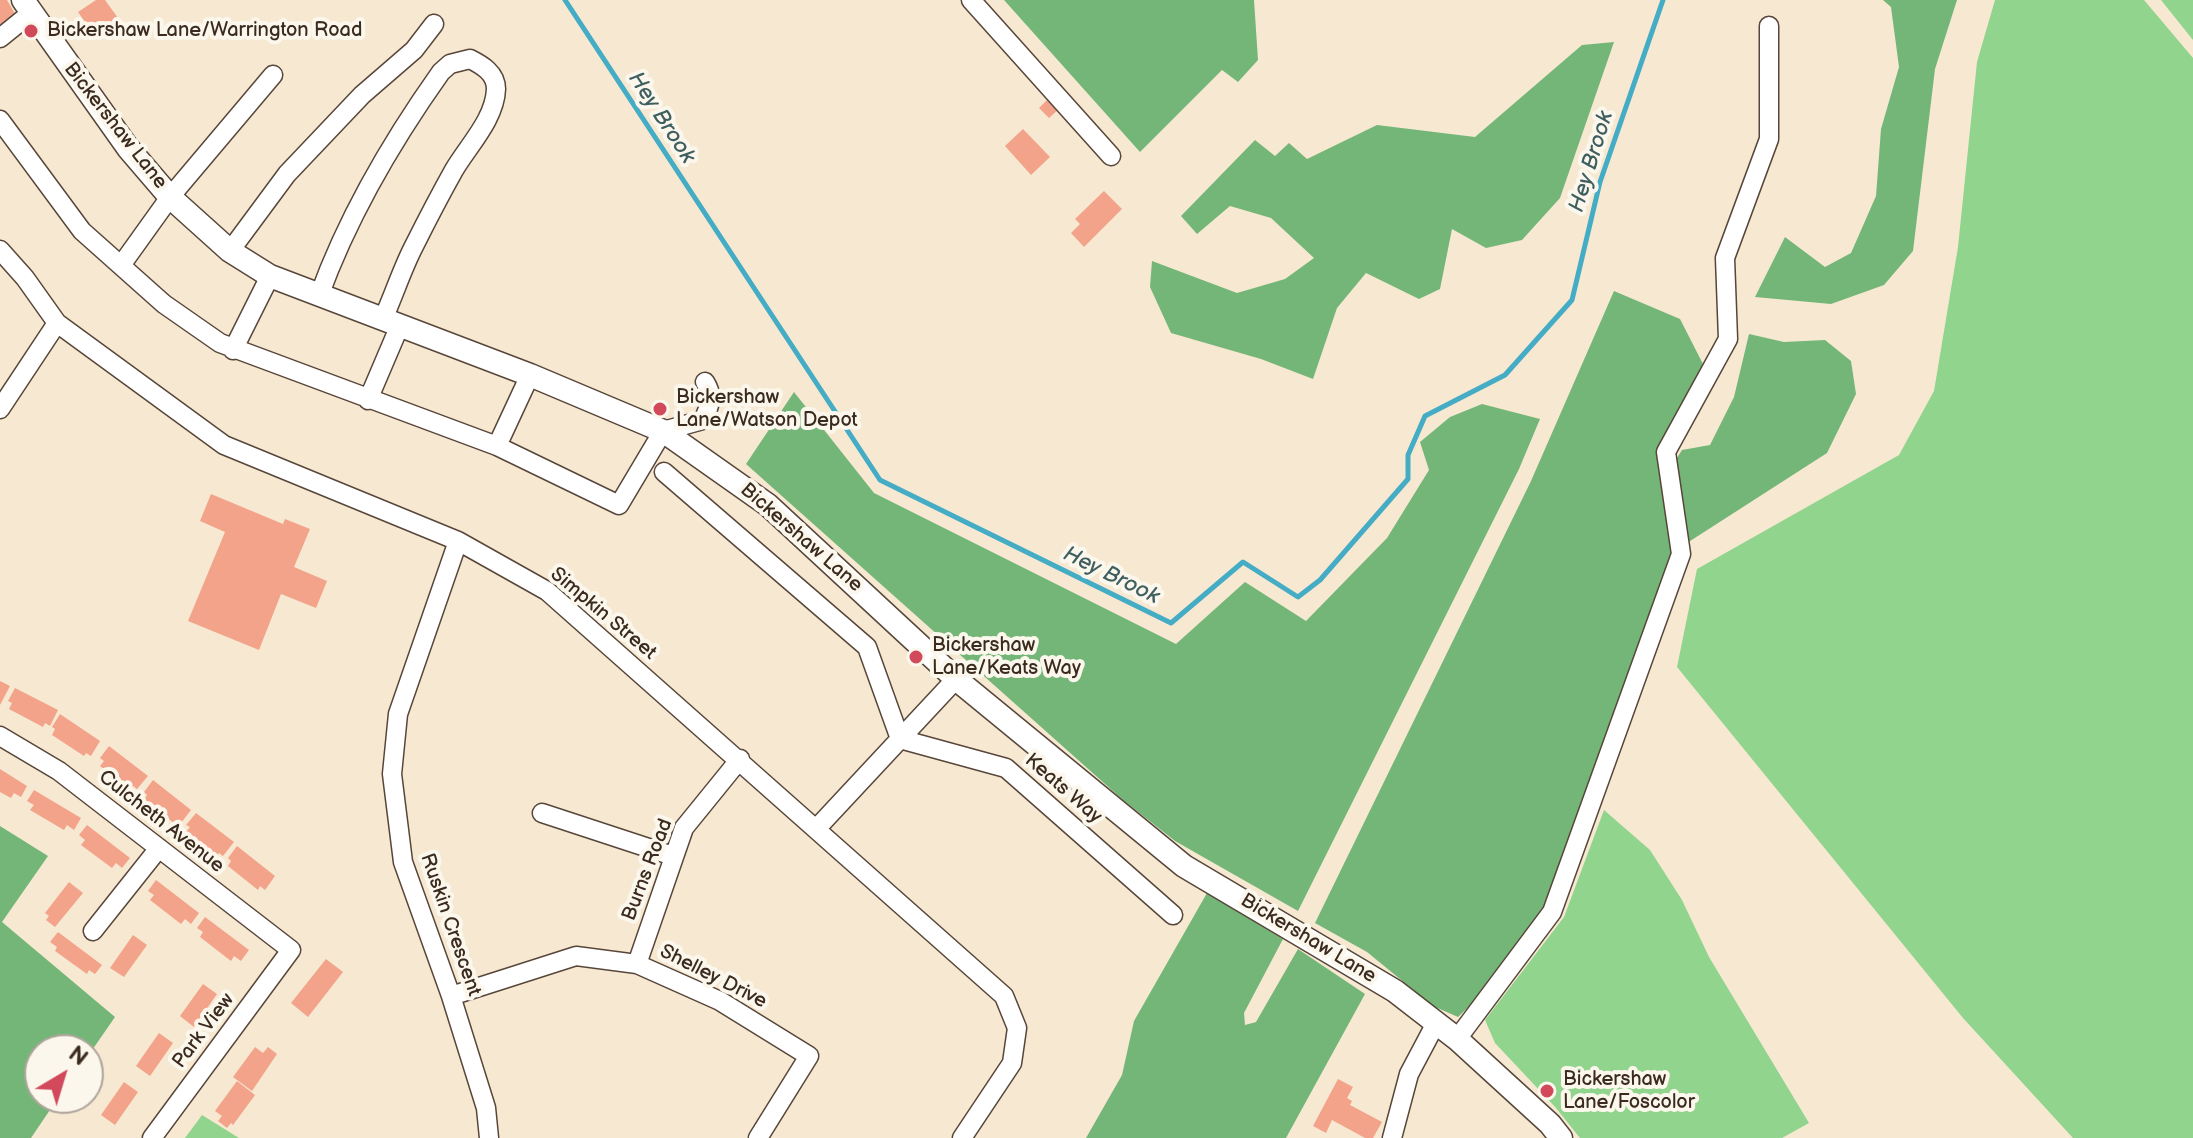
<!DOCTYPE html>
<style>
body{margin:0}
#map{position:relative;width:2193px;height:1138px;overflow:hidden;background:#f7e8d2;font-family:"Balsamiq Sans",sans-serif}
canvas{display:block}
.north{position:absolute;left:24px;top:1034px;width:80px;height:80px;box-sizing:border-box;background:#fbf7ec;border:2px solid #aea59a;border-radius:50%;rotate:38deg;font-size:22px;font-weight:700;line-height:32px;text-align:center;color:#3b2a1e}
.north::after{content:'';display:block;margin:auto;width:28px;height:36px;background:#d1495b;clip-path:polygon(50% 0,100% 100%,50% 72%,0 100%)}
</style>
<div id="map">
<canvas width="2193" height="1138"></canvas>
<div class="north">N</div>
</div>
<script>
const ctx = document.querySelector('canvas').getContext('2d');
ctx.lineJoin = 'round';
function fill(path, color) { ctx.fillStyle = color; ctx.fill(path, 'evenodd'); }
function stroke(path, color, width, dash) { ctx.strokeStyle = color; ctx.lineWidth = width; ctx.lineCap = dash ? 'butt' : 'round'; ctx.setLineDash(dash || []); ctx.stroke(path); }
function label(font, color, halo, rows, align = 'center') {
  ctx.font = font + ' "Balsamiq Sans",sans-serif'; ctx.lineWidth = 8; ctx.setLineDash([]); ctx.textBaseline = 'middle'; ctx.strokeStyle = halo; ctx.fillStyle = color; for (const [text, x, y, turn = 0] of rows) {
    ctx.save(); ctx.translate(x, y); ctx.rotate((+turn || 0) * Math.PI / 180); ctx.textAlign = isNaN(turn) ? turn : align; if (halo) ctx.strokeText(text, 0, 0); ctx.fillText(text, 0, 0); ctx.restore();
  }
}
fill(new Path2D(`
 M1995,0h149l49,58v1080h-120l-110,-120 -286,-351 20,-98 202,-114 35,-64 24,-144 19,-185z
 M2161,0h32v40z
 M1604,810l46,40 32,50 27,57 100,166 -27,15h-202l-24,-30 -61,-65 -10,-23 79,-103z
 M202,1115l37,23h-54z`), '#90d48d');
fill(new Path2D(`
 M1004,0h250l4,60 -20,22 -16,-12 -82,82z
 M1883,0h74l-22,69 -22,182 -29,34 -53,19 -76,-7 30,-60 40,30 26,-14 25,-57 5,-67 18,-62 -8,-60z
 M1614,42l-54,156 -38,42 -36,8 -34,-19 -12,60 -21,10 -53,-26 -29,35 -24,71 -52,-20 -90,-26 -21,-46 2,-26 85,32 48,-14 29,-21 -43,-40 -41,-12 -33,28 -16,-18 74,-76 20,16 14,-13 18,16 70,-34 98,12 107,-92z
 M1614,291l66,28 23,45 -45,90 14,100 -128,352 -59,85 -27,26 -25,-11 -66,-54 -52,-29 216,-442z
 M1749,334l35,8 41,-2 26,21 5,33 -29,59 -140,90 -12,-82 7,-11 28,-5 24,-48z
 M794,392l80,101 302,151 69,-62 61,39 81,-83 42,-68 -9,-28 30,-25 32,-13 58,15 -21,50 -221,442 -123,-70 -52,-41 -377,-336z
 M0,826l48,30 -46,66 113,95 -27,39v-6h-48v48h18l-27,40h-31z
 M1207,893l76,46 -39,74 1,12 11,-3 42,-73 67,45 -79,144h-200l36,-63 12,-54z`), '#74b678');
stroke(new Path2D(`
 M565,0l315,480 291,143 72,-61 55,35 22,-17 88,-101v-24l17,-39 80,-41 67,-75 28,-118 63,-182`), '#44acc4', 5);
fill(new Path2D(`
 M0,0h7l11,19 -18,11z
 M96,0h9l13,18 -24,17 -16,-23z
 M1049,98l10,11 -10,9 -10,-10z
 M1023,129l27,28 -19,18 -26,-29z
 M1104,191l18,18 -38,38 -13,-14 9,-9 -5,-5z
 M211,494l72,30 2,-5 25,10 -16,38 33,14 -11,27 -35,-14 -22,56 -71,-29 37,-89 -25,-11z
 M0,681l10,5 -10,19z
 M15,688l43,22 -8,16 -5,-3 -2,4 -34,-18 3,-6 -4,-2z
 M60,714l40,27 -9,15 -5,-3 -2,3 -32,-21 3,-6 -3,-2z
 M109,746l39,30 -11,13 -4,-3 -3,3 -30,-23 4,-5 -4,-3z
 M0,769l27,17 -6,11 -7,-4 -3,5 -11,-6z
 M153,780l38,30 -10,13 -5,-3 -2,3 -30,-23 3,-5 -3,-3z
 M34,790l47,28 -7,12 -7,-5 -3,5 -34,-20 4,-5 -7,-4z
 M196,813l38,29 -11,14 -4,-3 -3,3 -30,-24 4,-5 -4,-2z
 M87,825l43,33 -8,10 -6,-5 -4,5 -31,-23 4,-5 -6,-5z
 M237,846l38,30 -10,14 -5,-4 -2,4 -30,-24 3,-5 -3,-3z
 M156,880l43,33 -8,11 -6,-5 -4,5 -31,-24 4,-5 -6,-4z
 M69,882l14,11 -28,34 -9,-7 3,-4 -4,-3z
 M205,917l44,33 -8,11 -7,-5 -3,5 -31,-24 3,-5 -6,-4z
 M58,932l44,33 -7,9 -6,-4 -2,4 -32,-23 2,-4 -7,-5z
 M133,935l14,10 -23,32 -14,-9z
 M326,959l17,13 -35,45 -17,-14z
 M203,984l14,10 -23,33 -14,-11z
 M159,1033l14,10 -23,33 -14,-10z
 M255,1047l8,6 5,-6 9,7 -25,37 -19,-14z
 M1338,1079l15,8 -6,11 5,3 -2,4 32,17 -9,16h-8l-33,-18 -6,13 -13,-7z
 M237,1081l18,14 -22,30 -2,-2 -4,5 -9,-7 4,-5 -7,-5z
 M124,1082l14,10 -23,33 -14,-10z`), '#f2a38a');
const minor = new Path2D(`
 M971,0l140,156
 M0,38l31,-25
 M0,120l82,111 82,73 56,39 277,103 122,59 44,-74 40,-11c7,-14 11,-24 2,-38
 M0,250l25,28 32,45 167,122 234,96 89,50 457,405 13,32 -5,35 -50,75
 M230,251l57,-77 75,-79 52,-45 20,-26
 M122,264l48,-67 103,-122
 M319,296c29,-80 73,-155 122,-224l9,-8 20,-5c12,6 26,14 26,30 -1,30 -28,57 -42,81 -14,25 -27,50 -40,76 -12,23 -20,49 -31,73
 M233,350l37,-74
 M368,400l32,-75
 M0,409l57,-86
 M497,446l33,-71
 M664,472l203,175 33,92 106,29 167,147
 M458,541l-60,173 -6,60 11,88 48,134 35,112 3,30
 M0,736l59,35 232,179 -139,188
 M542,813l131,43
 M817,828l139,-149
 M93,931l66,-83
 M637,964l47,-136 56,-69
 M451,996l125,-40 61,8 83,37 89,55 -51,82
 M1457,1039l95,-127 129,-358 -15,-102 62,-113 -3,-81 44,-119v-113
 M1392,1138l17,-64 27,-51`);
const major = new Path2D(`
 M23,0l105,148 42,49 60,54 40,25 260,99 133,56 105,74 188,174 228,187 211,125 62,48 93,85 11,14`);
stroke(minor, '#574639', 21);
stroke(major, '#574639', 25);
stroke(minor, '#fff', 18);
stroke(major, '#fff', 22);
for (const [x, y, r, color] of [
 [31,31,8,"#d1495b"],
 [660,409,8,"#d1495b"],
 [916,657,8,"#d1495b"],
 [1547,1091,8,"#d1495b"]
]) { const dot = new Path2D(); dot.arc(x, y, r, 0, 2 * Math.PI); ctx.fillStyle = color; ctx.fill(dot); stroke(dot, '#fbf7ec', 3); }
label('20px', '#3b2a1e', '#fbf7ec', [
 ["Bickershaw Lane/Warrington Road",47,31],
 ["Bickershaw",676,398],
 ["Lane/Watson Depot",676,421],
 ["Bickershaw",932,646],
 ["Lane/Keats Way",932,669],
 ["Bickershaw",1563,1080],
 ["Lane/Foscolor",1563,1103]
], 'left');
label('20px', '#3b2a1e', '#fbf7ec', [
 ["Bickershaw Lane",115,126,52],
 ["Bickershaw Lane",801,538,41],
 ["Simpkin Street",603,614,40],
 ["Keats Way",1063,789,41],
 ["Culcheth Avenue",161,822,38],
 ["Burns Road",648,870,-69],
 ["Ruskin Crescent",450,925,71],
 ["Bickershaw Lane",1308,939,31],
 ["Shelley Drive",713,977,27],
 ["Park View",204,1031,-53]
]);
label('italic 22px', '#3f5e60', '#fbf7ec', [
 ["Hey Brook",661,118,57],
 ["Hey Brook",1592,162,-73],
 ["Hey Brook",1111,576,26]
]);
</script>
